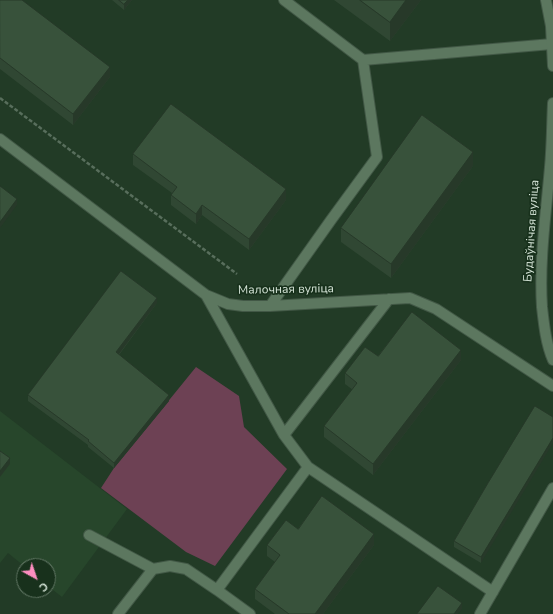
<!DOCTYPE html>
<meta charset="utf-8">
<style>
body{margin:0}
#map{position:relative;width:553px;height:614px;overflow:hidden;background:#223b26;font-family:"Nunito Sans",sans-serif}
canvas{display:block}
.north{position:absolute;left:16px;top:558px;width:40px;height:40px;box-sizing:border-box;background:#18311c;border:1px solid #647967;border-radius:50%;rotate:140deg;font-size:11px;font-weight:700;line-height:16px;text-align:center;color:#d5e4d7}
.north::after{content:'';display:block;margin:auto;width:14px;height:18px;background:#fd8ec0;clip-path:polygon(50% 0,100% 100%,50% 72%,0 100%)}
</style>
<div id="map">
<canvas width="553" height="614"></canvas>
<div class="north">С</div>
</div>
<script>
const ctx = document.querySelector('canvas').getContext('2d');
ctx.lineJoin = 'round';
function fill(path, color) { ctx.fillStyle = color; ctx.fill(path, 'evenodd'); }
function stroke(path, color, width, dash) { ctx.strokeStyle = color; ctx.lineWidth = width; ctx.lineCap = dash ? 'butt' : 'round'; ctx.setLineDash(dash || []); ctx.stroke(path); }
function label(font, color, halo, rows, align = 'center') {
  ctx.font = font + ' "Nunito Sans",sans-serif'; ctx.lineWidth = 3.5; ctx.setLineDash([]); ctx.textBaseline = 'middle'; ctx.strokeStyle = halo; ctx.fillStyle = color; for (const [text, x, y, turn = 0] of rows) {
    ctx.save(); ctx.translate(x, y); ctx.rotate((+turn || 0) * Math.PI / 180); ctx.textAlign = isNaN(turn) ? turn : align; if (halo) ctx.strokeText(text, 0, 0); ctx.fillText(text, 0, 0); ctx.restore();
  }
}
fill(new Path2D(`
 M0,411l127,98 -65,88 -14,-11v-20h-24l-16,-13 -8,10z`), '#27462b');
fill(new Path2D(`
 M196,367l43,29 5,31 43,42 -72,97 -29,-14 -85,-64 13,-20z`), '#6d4154');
const service = new Path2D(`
 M284,0l79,60 189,-16
 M0,139l206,156 22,9 15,2h27l140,-8 26,11 117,77
 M206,295l78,140 105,-136
 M270,306l61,-86 46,-63 -14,-97
 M308,467l185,125
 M89,535l64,34
 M118,614l35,-45 17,-3 16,3 31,21
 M250,614l-33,-24 91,-123 -24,-32
 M480,614l73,-126`);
const minor = new Path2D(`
 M546,0l5,26 2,40
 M553,103c-1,21 -1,43 -3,64 -4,47 -11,93 -8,140 2,18 4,37 11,53`);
stroke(service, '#425846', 12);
stroke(minor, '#425846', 12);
stroke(new Path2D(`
 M0,98l237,176`), '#586e5c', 2.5, [4, 2]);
stroke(service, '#5c775f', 10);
stroke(minor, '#5c775f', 10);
fill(new Path2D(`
 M0,0l110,77 -37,48 -73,-56z
 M112,0h20l-8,10z
 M334,0h87l-31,41z
 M133,154l153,46 -37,50 -47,-35 -6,9 -25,-19v-10l1,-2 -39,-28z
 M473,166l-82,112 -50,-36v-14z
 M157,303l-38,52 50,46 -55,67 -26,-21v-2l-60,-44v-6z
 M378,356l83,4 -88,115 -49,-38v-11l29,-36 -8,-6v-11z
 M488,483l-7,80 -27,-16v-6z
 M298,529l76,16 -51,69h-48l-20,-15v-10l20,-27 -8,-6v-11z`), '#304733');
fill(new Path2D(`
 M128,0h4l-8,10v-6z
 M406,0h15l-31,41v-19z
 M110,67v10l-37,48v-11z
 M473,152v14l-82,112v-14z
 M286,189v11l-37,50v-11z
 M17,199v6l-17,23v-6z
 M202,205v10l-6,9v-10z
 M157,298v5l-41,55v-6z
 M461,350v10l-88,115v-11z
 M169,395v6l-55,67v-5z
 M553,438v5l-72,120v-6z
 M10,458v6l-10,13v-6z
 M374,534v11l-51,69h-8z
 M462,603v6l-4,5h-4z`), '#273929');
const building = new Path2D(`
 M0,0h22l88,67 -37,47 -73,-56z
 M119,0h9l-4,4z
 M360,0h46l-16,22z
 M171,104l115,85 -37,50 -47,-34 -6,9 -25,-19 6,-8 -44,-33z
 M422,115l51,37 -82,112 -50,-36z
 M0,186l17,13 -17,23z
 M121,271l36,27 -41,54 53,43 -55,68 -26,-22 1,-1 -61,-45z
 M412,312l49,38 -88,114 -49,-38 33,-43 -12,-10 20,-26 13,9z
 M535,406l18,11v21l-72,119 -27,-16 34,-58z
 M0,451l10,7 -10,13z
 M322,496l52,38 -59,80h-26l-34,-25 25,-34 -13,-10 19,-25 12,9z
 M438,586l24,17 -8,11h-37z`);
fill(building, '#38523b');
stroke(building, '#273929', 1);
label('12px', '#d5e4d7', '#18311c', [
 ["Будаўнічая вуліца",532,231,-86],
 ["Малочная вуліца",286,290,-1]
]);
</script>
